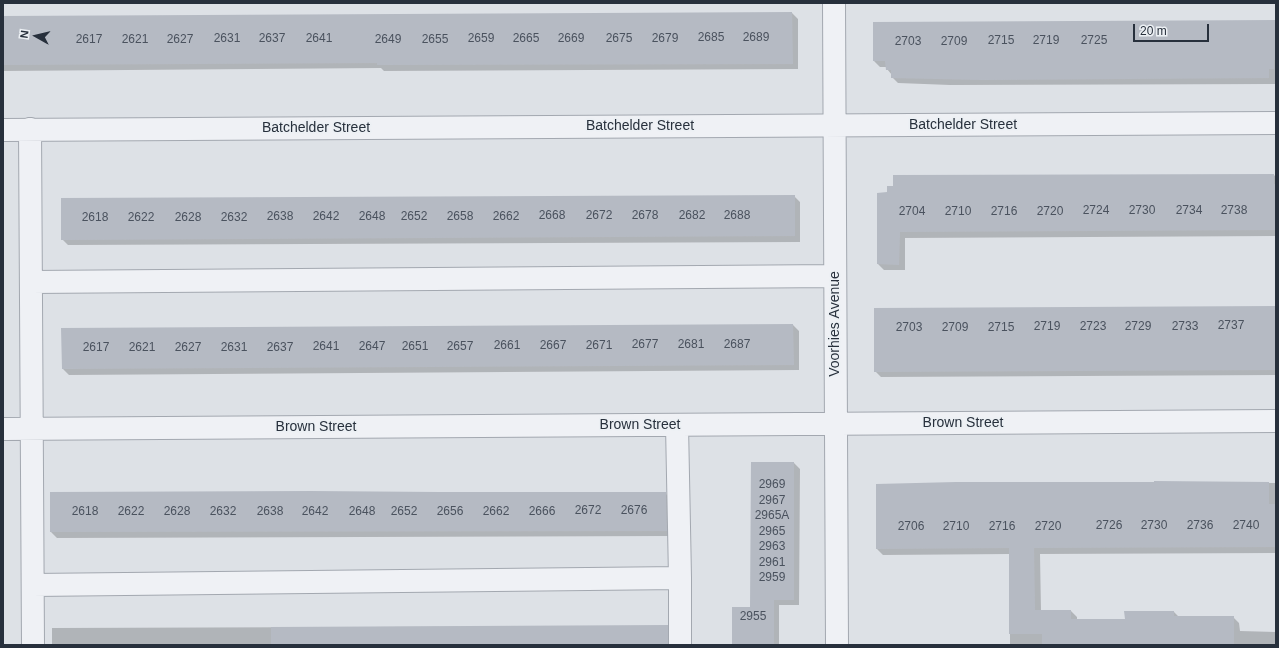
<!DOCTYPE html>
<style>
body{margin:0}
#map{position:relative;width:1279px;height:648px;overflow:hidden;background:#dde1e6;font-family:Helvetica,sans-serif}
canvas{display:block}
.frame{position:absolute;inset:0;border:4px solid #27303c;pointer-events:none}
.north{position:absolute;left:16px;top:16px;width:40px;height:40px;-webkit-text-stroke:3px #ecf0f4;paint-order:stroke;rotate:278deg;font-size:11px;font-weight:700;line-height:16px;text-align:center;color:#27303c}
.north::after{content:'';display:block;margin:auto;width:14px;height:18px;background:#27303c;clip-path:polygon(50% 0,100% 100%,50% 72%,0 100%)}
.scale{position:absolute;left:1133px;top:24px;width:76px;height:18px;box-sizing:border-box;border:2px solid #27303c;border-top:0;padding-left:5px;font-size:12px;line-height:14px;white-space:nowrap;color:#27303c;-webkit-text-stroke:3px #ecf0f4;paint-order:stroke}
</style>
<div id="map">
<canvas width="1279" height="648"></canvas>
<div class="frame"></div>
<div class="north">N</div>
<div class="scale">20 m</div>
</div>
<script>
const ctx = document.querySelector('canvas').getContext('2d');
ctx.lineJoin = 'round';
function fill(path, color) { ctx.fillStyle = color; ctx.fill(path, 'evenodd'); }
function stroke(path, color, width, dash) { ctx.strokeStyle = color; ctx.lineWidth = width; ctx.lineCap = dash ? 'butt' : 'round'; ctx.setLineDash(dash || []); ctx.stroke(path); }
function label(font, color, halo, rows, align = 'center') {
  ctx.font = font + ' Helvetica,sans-serif'; ctx.lineWidth = 3.5; ctx.setLineDash([]); ctx.textBaseline = 'middle'; ctx.strokeStyle = halo; ctx.fillStyle = color; for (const [text, x, y, turn = 0] of rows) {
    ctx.save(); ctx.translate(x, y); ctx.rotate((+turn || 0) * Math.PI / 180); ctx.textAlign = isNaN(turn) ? turn : align; if (halo) ctx.strokeText(text, 0, 0); ctx.fillText(text, 0, 0); ctx.restore();
  }
}
fill(new Path2D(`
 M792,13l6,6v50l-414,2 -3,-3 -378,3v-53z
 M1276,21v54h-1v9l-325,1 -52,-2 -6,-6v-2l-5,-6v-2h-7l-6,-6v-38z
 M1274,175l2,2v59l-371,2v32h-21l-6,-6v-70z
 M794,196l6,6v40l-732,3 -6,-6z
 M1276,307v68l-395,2 -6,-6z
 M793,325l6,6v39l-730,5 -6,-6z
 M794,463l6,6 -1,136h-20v40h-46l18,-37z
 M1155,482l121,1v70l-236,1 1,57h30l6,6v3h49l48,-8 5,5h54l6,6 1,8 36,1v13h-266v-91l-127,1 -6,-6z
 M51,493h614l6,6 1,37 -615,2 -6,-6z
 M667,626l6,6v13h-621v-17z`), '#0003');
fill(new Path2D(`
 M792,12l1,52 -416,1v-2l-374,2v-49z
 M1276,20v40h-2v9h-5v9l-286,2 -92,-2v-8h-5l-1,-9h-12v-39z
 M1274,174v10h2v46l-376,2 -1,33 -22,-1v-71l10,-1v-6h6v-11z
 M795,195v41l-734,4v-42z
 M1276,306v64l-402,2v-64z
 M793,324l1,41 -732,4 -1,-41z
 M751,462h43v138h-20v45h-42v-38h18z
 M1154,481l115,1v22h7v43l-242,1 1,62h36v9h54l-1,-8h50v5h60v29h-192v-11h-33v-86l-133,1v-65l80,-2h198z
 M311,491l128,1h227l1,39 -617,1v-40z
 M668,625v20h-397v-18z`), '#b5bac3');
const minor = new Path2D(`
 M834,3l3,642
 M30,129l3,516
 M3,130l1273,-7
 M31,282l804,-6
 M677,425l3,153
 M3,429l1273,-8
 M33,585l647,-7v67`);
stroke(minor, '#a3a8b0', 24);
stroke(minor, '#eff1f5', 22);
label('12px', '#4a525e', null, [
 ["2685",711,38],
 ["2689",756,38],
 ["2631",227,39],
 ["2637",272,39],
 ["2641",319,39],
 ["2659",481,39],
 ["2665",526,39],
 ["2669",571,39],
 ["2675",619,39],
 ["2679",665,39],
 ["2617",89,40],
 ["2621",135,40],
 ["2627",180,40],
 ["2649",388,40],
 ["2655",435,40],
 ["2715",1001,41],
 ["2719",1046,41],
 ["2725",1094,41],
 ["2703",908,42],
 ["2709",954,42],
 ["2724",1096,211],
 ["2730",1142,211],
 ["2734",1189,211],
 ["2738",1234,211],
 ["2704",912,212],
 ["2710",958,212],
 ["2716",1004,212],
 ["2720",1050,212],
 ["2668",552,216],
 ["2672",599,216],
 ["2678",645,216],
 ["2682",692,216],
 ["2688",737,216],
 ["2638",280,217],
 ["2642",326,217],
 ["2648",372,217],
 ["2652",414,217],
 ["2658",460,217],
 ["2662",506,217],
 ["2618",95,218],
 ["2622",141,218],
 ["2628",188,218],
 ["2632",234,218],
 ["2737",1231,326],
 ["2719",1047,327],
 ["2723",1093,327],
 ["2729",1138,327],
 ["2733",1185,327],
 ["2703",909,328],
 ["2709",955,328],
 ["2715",1001,328],
 ["2677",645,345],
 ["2681",691,345],
 ["2687",737,345],
 ["2661",507,346],
 ["2667",553,346],
 ["2671",599,346],
 ["2641",326,347],
 ["2647",372,347],
 ["2651",415,347],
 ["2657",460,347],
 ["2617",96,348],
 ["2621",142,348],
 ["2627",188,348],
 ["2631",234,348],
 ["2637",280,348],
 ["2969",772,485],
 ["2967",772,501],
 ["2672",588,511],
 ["2676",634,511],
 ["2618",85,512],
 ["2622",131,512],
 ["2628",177,512],
 ["2632",223,512],
 ["2638",270,512],
 ["2642",315,512],
 ["2648",362,512],
 ["2652",404,512],
 ["2656",450,512],
 ["2662",496,512],
 ["2666",542,512],
 ["2965A",772,516],
 ["2726",1109,526],
 ["2730",1154,526],
 ["2736",1200,526],
 ["2740",1246,526],
 ["2706",911,527],
 ["2710",956,527],
 ["2716",1002,527],
 ["2720",1048,527],
 ["2965",772,532],
 ["2963",772,547],
 ["2961",772,563],
 ["2959",772,578],
 ["2955",753,617]
]);
label('14px', '#27303c', '#ecf0f4', [
 ["Batchelder Street",963,125],
 ["Batchelder Street",640,126],
 ["Batchelder Street",316,128],
 ["Voorhies Avenue",835,324,-90],
 ["Brown Street",963,423],
 ["Brown Street",640,425],
 ["Brown Street",316,427]
]);
</script>
